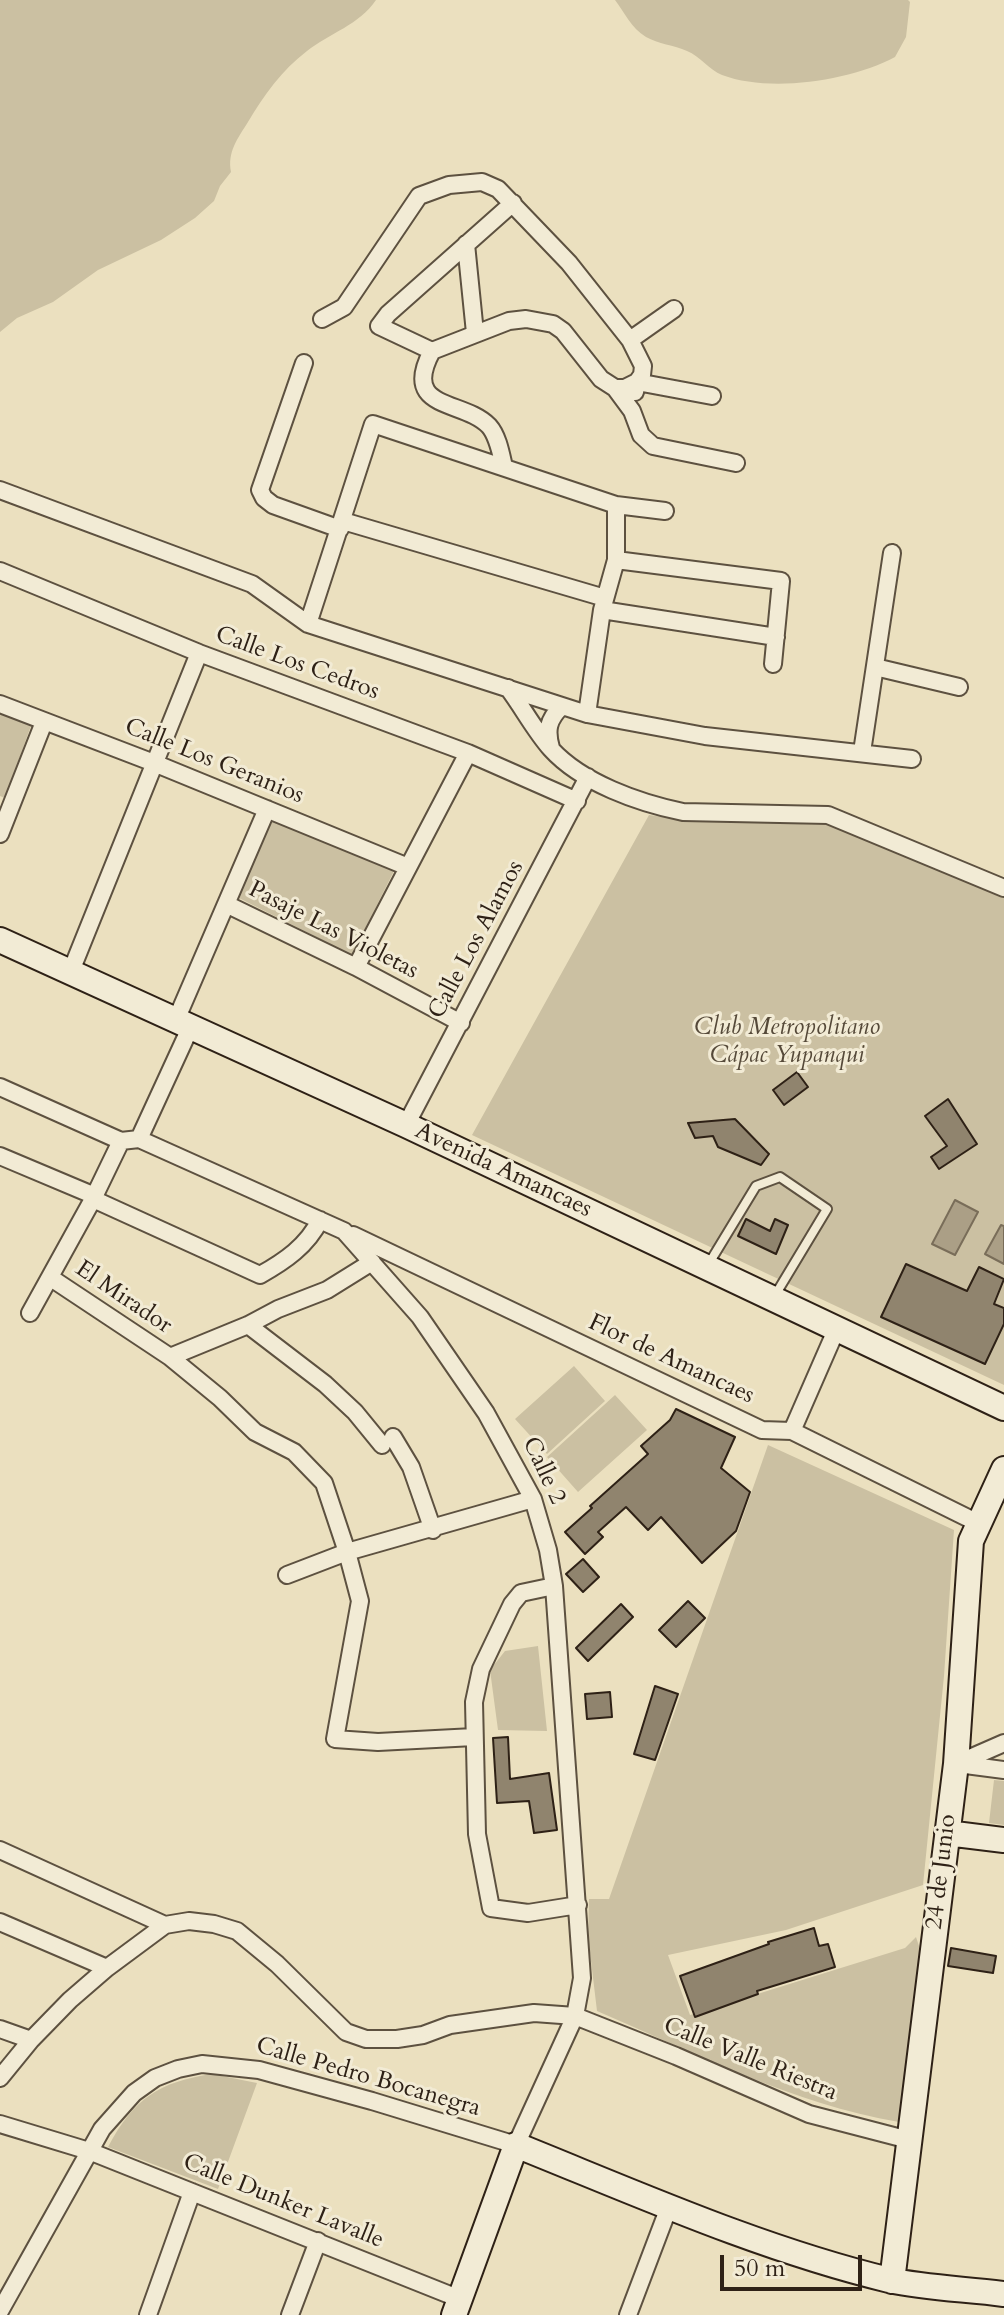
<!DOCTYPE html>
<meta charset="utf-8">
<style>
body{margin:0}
#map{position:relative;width:1004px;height:2315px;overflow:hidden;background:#ebe0bf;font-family:Cardo,serif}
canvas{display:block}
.scale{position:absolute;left:720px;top:2255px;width:142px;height:36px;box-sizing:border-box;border:4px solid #2e2116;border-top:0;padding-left:10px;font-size:24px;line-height:28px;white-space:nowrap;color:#2e2116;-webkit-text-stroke:6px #f2ebd5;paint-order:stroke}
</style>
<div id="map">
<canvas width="1004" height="2315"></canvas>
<div class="scale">50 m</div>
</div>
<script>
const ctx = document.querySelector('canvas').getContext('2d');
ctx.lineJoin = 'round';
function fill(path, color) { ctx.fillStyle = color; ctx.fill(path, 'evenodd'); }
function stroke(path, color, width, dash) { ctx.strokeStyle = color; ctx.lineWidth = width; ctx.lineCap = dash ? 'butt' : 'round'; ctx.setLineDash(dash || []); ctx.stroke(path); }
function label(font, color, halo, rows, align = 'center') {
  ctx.font = font + ' Cardo,serif'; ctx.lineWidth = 6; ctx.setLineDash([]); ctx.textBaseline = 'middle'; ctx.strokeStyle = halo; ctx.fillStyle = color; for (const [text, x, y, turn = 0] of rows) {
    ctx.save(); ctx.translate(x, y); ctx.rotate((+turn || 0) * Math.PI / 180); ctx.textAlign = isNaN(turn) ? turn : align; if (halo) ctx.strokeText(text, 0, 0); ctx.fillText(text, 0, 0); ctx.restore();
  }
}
fill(new Path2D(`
 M0,0h376c-17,25 -46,33 -69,51 -25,19 -43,44 -59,71 -10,16 -21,30 -17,50l-11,14 -6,15 -19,17 -34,22 -63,30 -45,32 -36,16 -17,14z
 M615,0h293l2,2 -4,35 -11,20c-45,24 -125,36 -173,18 -13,-5 -22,-19 -35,-24 -13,-6 -29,-7 -41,-14 -15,-9 -21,-24 -31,-37z
 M0,711l32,12 -27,75 -5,-2z
 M649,815l36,5 145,5 174,72v488l-532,-250z
 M272,820l122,51 -42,84 -115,-58z
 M574,1366l31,35 -58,53 -32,-35z
 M615,1395l32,35 -69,62 -31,-35z
 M768,1445l186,85 -10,146 -21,209 -137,45 -118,25 22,60 215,-67 11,-11 4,12 -21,173c-106,-18 -204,-69 -302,-111l-9,-75 1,-37h20z
 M538,1646l9,85 -49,-1 -8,-60 15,-19z
 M994,1780l10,1v44l-15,-2z
 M212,2074l45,9 -39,106 -110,-42c26,-49 51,-65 104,-73z`), '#cbc0a2');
const water = new Path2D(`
 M955,1200l23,12 -23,43 -23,-11z
 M1001,1225l3,1v38l-19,-10z`);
fill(water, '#ab9f86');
stroke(water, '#796d59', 2);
const building = new Path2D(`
 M797,1072l11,15 -24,18 -11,-15z
 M948,1099l29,45 -38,25 -8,-12 16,-11 -22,-30z
 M735,1119l34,35 -8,11 -43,-18 -5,-11 -18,2 -7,-15z
 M746,1219l24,12 5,-12 13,6 -12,29 -38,-18z
 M906,1264l61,27 12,-24 25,12 -10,25 10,4v16l-19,40 -104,-47z
 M676,1409l59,28 -14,31 29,24 -14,39 -34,32 -41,-46 -13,13 -22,-23 -28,25 5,5 -18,17 -20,-22 27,-24 -2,-2 58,-52 -7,-8 29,-26z
 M583,1559l16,18 -16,15 -17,-18z
 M688,1601l17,17 -29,29 -17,-17z
 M621,1604l12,13 -45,44 -12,-13z
 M655,1686l23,8 -23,66 -21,-6z
 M610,1692l2,25 -25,2 -2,-25z
 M508,1737l2,42 39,-6 8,57 -23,3 -5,-32 -32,2 -4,-65z
 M814,1928l5,18 9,-2 7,23 -78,24 1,3 -63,23 -15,-41 89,-32 -1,-2z
 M951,1948l45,8 -3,17 -45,-7z`);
fill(building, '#90846e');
stroke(building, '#2e2116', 2);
const lane = new Path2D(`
 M708,1265l48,-79 24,-9 47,32 -53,88`);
const street = new Path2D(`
 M466,244l9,89
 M322,319l22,-12 75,-111 30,-11 33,-3 16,7 71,74 61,77 13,26 -1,9 -5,7 -12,6h-10l-14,-9 -38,-48 -10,-7 -27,-5 -17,2 -77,30c-32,60 31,48 57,75 9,10 12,28 15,41
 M630,340l44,-31
 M432,351l-53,-25 9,-12 125,-111
 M304,363l-44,127 4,8 9,7 67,24
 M615,388l17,23 9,24 12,11 83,17
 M635,392l2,-10 75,14
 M0,490l252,94 56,40 279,90 118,22 207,23
 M343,521l262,77
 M616,560l165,21 -8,83
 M0,571l199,82 269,100 109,48
 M602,610l174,27
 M308,624l65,-200 243,81 49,6
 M875,667l84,20
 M508,688c15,20 27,43 43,61 31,34 88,54 132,63l145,3 176,73
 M0,704l154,59 254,104
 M587,714l15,-104 14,-50v-55
 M551,748c-5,-18 -3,-28 10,-41
 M862,752l30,-199
 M0,834l44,-112
 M226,904l130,63 105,56
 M356,967l112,-214
 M71,971l128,-318
 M176,1020l91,-211
 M0,1087l121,54 18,-2 205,92 76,86 66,96 47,86 15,51 6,36 28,392 -7,38 -59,129 -144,-44 -113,-31 -57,-6 -24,5 -23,9 -21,15 -32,36 -102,182
 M406,1125l182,-348
 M139,1139l52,-113
 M0,1156l95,40
 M93,1199l167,76c25,-14 47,-29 60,-55
 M353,1235l409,195 30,1 186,92
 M372,1262l-45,28 -49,19 -30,16 -78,32 50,41 35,34 39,20 30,31 23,69 13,49 -25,138 43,3 96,-5
 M51,1278l119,79
 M30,1313l63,-114 28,-58
 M248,1325l77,59 30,28 27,33
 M792,1431l45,-103
 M393,1437l18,30 22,63
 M287,1575l60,-23 186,-53
 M554,1586l-33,7 -9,11 -31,65 -7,33 3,132 14,74 37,5 50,-8
 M956,1764l48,-21
 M958,1764l46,6
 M0,1850l165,75
 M0,1922l107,46
 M0,2029l31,11
 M0,2078l31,-38 39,-40 37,-32 58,-43 24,-4 25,3 23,7 40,33 69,68 20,7h31l26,-4 27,-10 84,-12 41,3 101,40 133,58 100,26
 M0,2124l89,27 371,148
 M148,2315l44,-123
 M290,2315l28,-74
 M628,2315l41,-108`);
const secondary = new Path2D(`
 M0,940l406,185 598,283
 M947,1833l57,7
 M892,2281l64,-517 15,-223 33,-72
 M454,2315l62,-170c122,49 245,104 373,135 37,8 77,9 115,14`);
stroke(lane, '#5d5140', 12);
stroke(street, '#5d5140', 20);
stroke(secondary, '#2e2116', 28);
stroke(lane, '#f2ebd5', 8);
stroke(street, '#f2ebd5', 16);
stroke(secondary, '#f2ebd5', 24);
label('24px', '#2e2116', '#f2ebd5', [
 ["Calle Los Cedros",297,664,20],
 ["Calle Los Geranios",214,762,22],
 ["Pasaje Las Violetas",333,931,27],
 ["Calle Los Alamos",477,940,-62],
 ["Avenida Amancaes",503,1171,25],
 ["El Mirador",123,1298,34],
 ["Flor de Amancaes",671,1360,25],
 ["Calle 2",543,1471,65],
 ["24 de Junio",942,1872,-83],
 ["Calle Valle Riestra",750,2060,22],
 ["Calle Pedro Bocanegra",368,2078,16],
 ["Calle Dunker Lavalle",283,2202,22]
]);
label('italic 24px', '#554939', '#f2ebd5', [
 ["Club Metropolitano",787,1028],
 ["Cápac Yupanqui",787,1056]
]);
</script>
